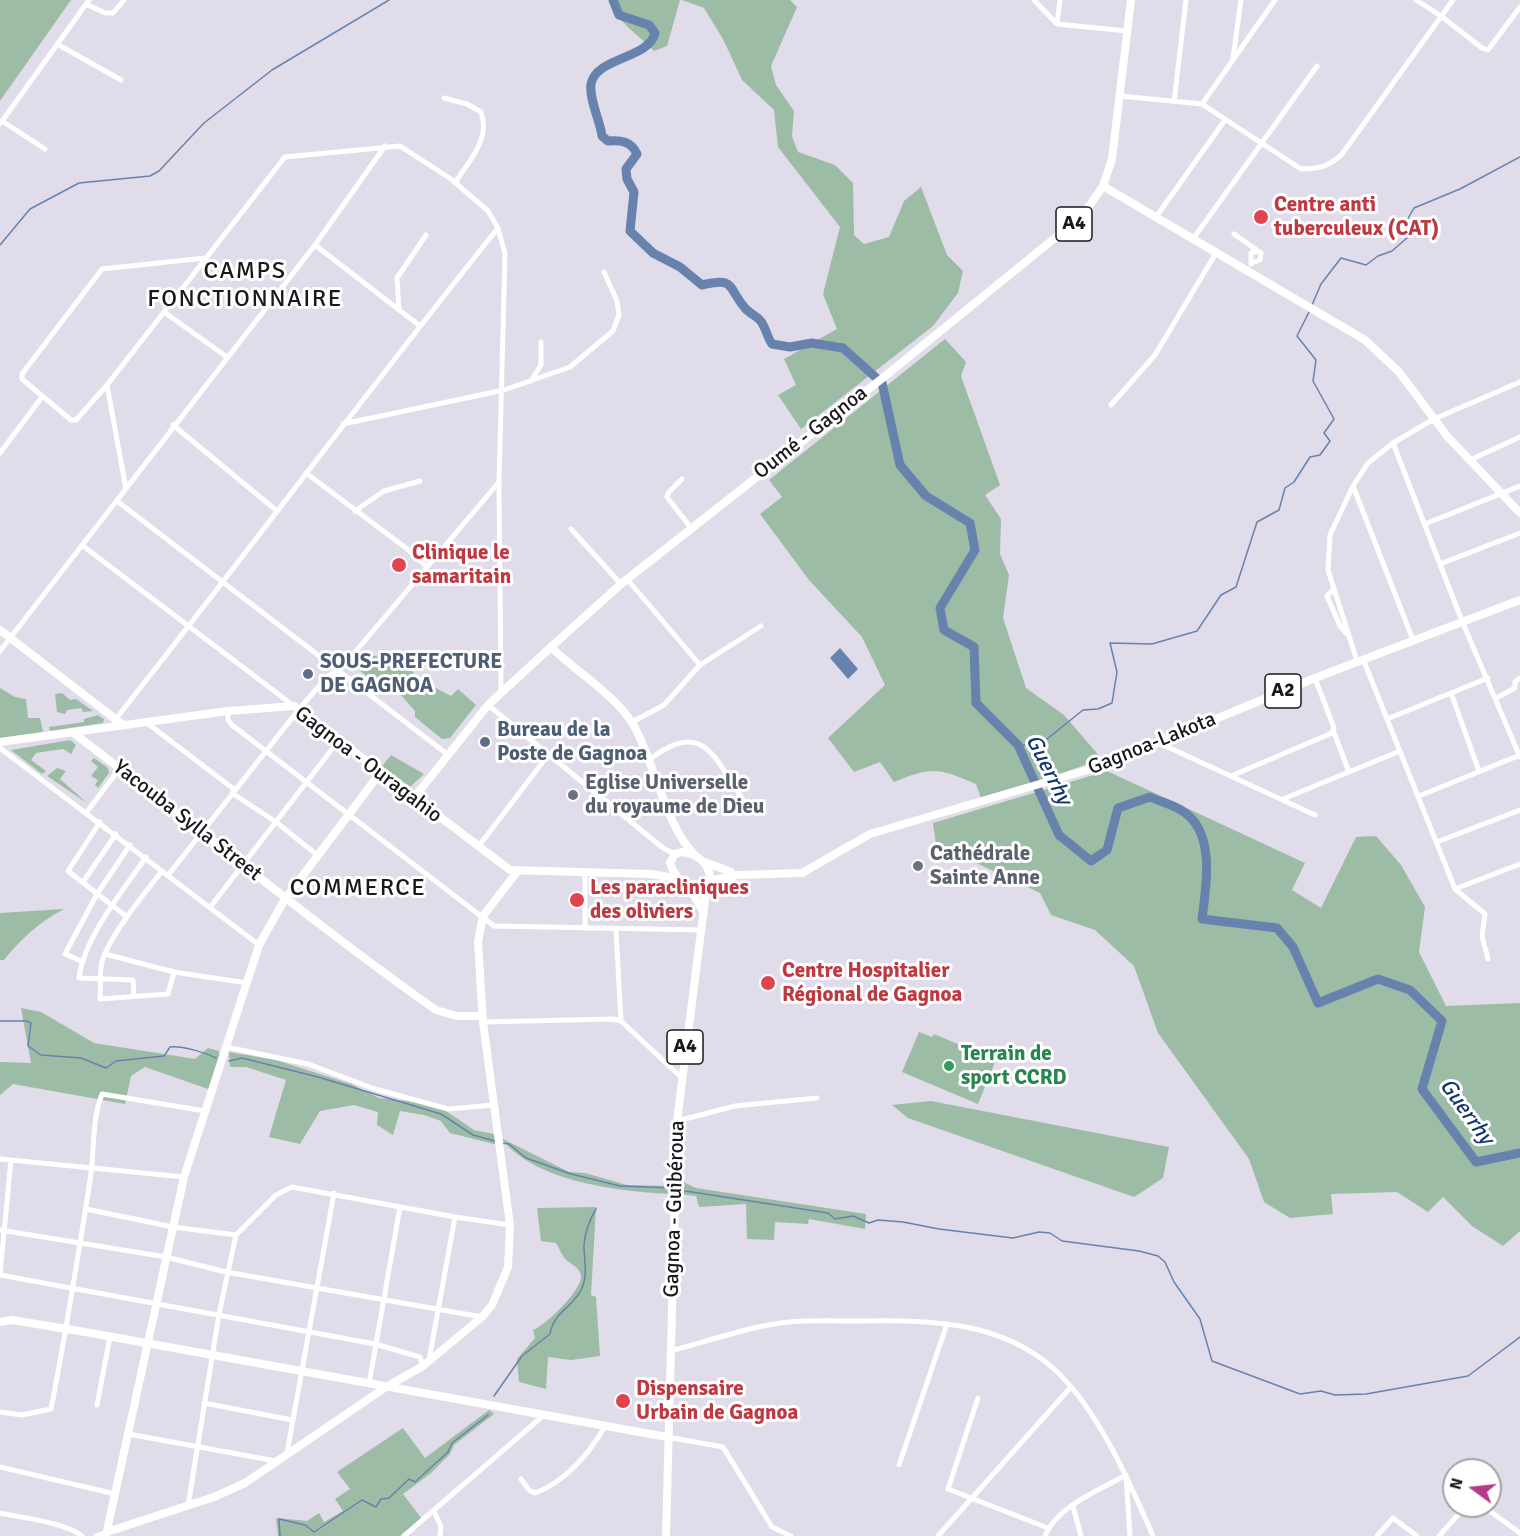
<!DOCTYPE html>
<meta charset="utf-8">
<style>
body{margin:0}
#map{position:relative;width:1520px;height:1536px;overflow:hidden;background:#e0dcea;font-family:Signika,sans-serif}
canvas{display:block}
.north{position:absolute;left:1442px;top:1458px;width:60px;height:60px;box-sizing:border-box;background:#fff;border:2px solid #a3a3a4;border-radius:50%;rotate:285deg;font-size:16px;font-weight:700;line-height:24px;text-align:center;color:#19181c}
.north::after{content:'';display:block;margin:auto;width:21px;height:27px;background:#b63a8a;clip-path:polygon(50% 0,100% 100%,50% 72%,0 100%)}
</style>
<div id="map">
<canvas width="1520" height="1536"></canvas>
<div class="north">N</div>
</div>
<script>
const ctx = document.querySelector('canvas').getContext('2d');
ctx.lineJoin = 'round';
function fill(path, color) { ctx.fillStyle = color; ctx.fill(path, 'evenodd'); }
function stroke(path, color, width, dash) { ctx.strokeStyle = color; ctx.lineWidth = width; ctx.lineCap = dash ? 'butt' : 'round'; ctx.setLineDash(dash || []); ctx.stroke(path); }
function label(font, color, halo, rows, align = 'center') {
  ctx.font = font + ' Signika,sans-serif'; ctx.lineWidth = 6; ctx.setLineDash([]); ctx.textBaseline = 'middle'; ctx.strokeStyle = halo; ctx.fillStyle = color; for (const [text, x, y, turn = 0] of rows) {
    ctx.save(); ctx.translate(x, y); ctx.rotate((+turn || 0) * Math.PI / 180); ctx.textAlign = isNaN(turn) ? turn : align; if (halo) ctx.strokeText(text, 0, 0); ctx.fillText(text, 0, 0); ctx.restore();
  }
}
fill(new Path2D(`
 M0,0h71l-71,101z
 M609,0h71l-13,46 -13,5c-13,-14 -42,-34 -45,-51z
 M682,0h108l7,7 -26,59 5,19 18,26 -2,25 6,16 37,13 18,18 1,52 10,9 25,-7 15,-36 17,-14 26,68 16,16 -5,22 -25,33 -132,103 -23,-34 18,-10 -12,-26 53,-30 -14,-35 17,-67 -62,-80 -4,-37 -32,-30 -19,-41 -19,-31z
 M945,339l21,23 -5,14 39,109 -15,10 16,24 -1,35 9,21 -6,43 23,70 38,27 38,44 -120,42 -6,-17c-37,-16 -44,-18 -82,-2l-14,-20 -26,10 -26,-34 57,-53 -23,-48 -53,-57 -49,-66 22,-17 -13,-17z
 M364,653l41,11 9,9 -5,5 11,8 4,10 8,-10 19,10 7,-7 18,16 -26,33 -8,1 -27,-22v-6l-16,-18 -17,-11 -1,7 -26,-23z
 M0,688l15,9 11,2 2,19h12l3,14 -43,6z
 M62,693l8,7 6,-1 17,12 -10,1 -2,-4 -14,2 -2,4 -8,-2 -2,-18z
 M98,715l6,4 -1,4 -53,8 -1,-4 35,-5v-3z
 M70,740l6,5 -5,9 -8,-5 -27,4 -5,7 15,11 -4,3 -31,-24z
 M391,755l33,19 -14,13 -28,-21z
 M94,758l14,10 1,5 -11,15 -3,-3 3,-5 -7,-4 7,-9 -7,-6z
 M57,768l9,3 -6,8 27,24 -40,-27z
 M1107,771l198,92 -13,27 29,18 35,-71 20,-1 25,29 24,42 -6,45 27,54 74,-3v228l-17,15 -31,-20 -29,-29 -15,15 -31,-20 -66,2 2,20 -43,4 -26,-16 -15,-43 -91,-126 -24,-67 -39,-36 -44,-15 -11,-22 -104,-49 -3,-21z
 M64,909c-26,14 -42,29 -60,51h-4v-47z
 M21,1008l20,4 53,31 101,16 13,-11 11,3v13l-8,26 -66,-23 -14,9 -6,28 -112,-20 -13,11v-33l31,1z
 M919,1032l13,5 2,-3 62,26 -18,44 -76,-32z
 M229,1052l47,8 75,24 28,14 38,4 26,7 31,21 20,4 4,11 -48,-12 -9,-12 -17,-6 -24,-4 -7,24 -16,-10 1,-13 -24,-7 -34,6 -20,33 -31,-7 17,-57 -40,-13h-16z
 M931,1101l238,46 -6,31 -29,19 -226,-79 -16,-13z
 M501,1138l68,34 16,1 42,12 44,1 2,8c-52,-2 -139,-12 -172,-56z
 M679,1180l17,8 170,26 -1,15 -56,-10 -1,5 -33,-2 -1,18 -27,-1 -1,-35 -47,3 -3,-11 -18,-2z
 M596,1207l-5,88 5,2 4,59 -29,4 -23,-3 -2,32 -27,-7 -2,-23 18,-21 -2,-8c12,-4 49,-40 48,-54 -2,-10 -10,-11 -16,-17 -3,-4 -6,-11 -9,-16l-15,-2 -4,-33z
 M489,1410l5,4 -40,31 -4,9 -19,19 -28,21 19,25 -22,17h-122l-2,-18 31,3 12,-8 5,9 19,-11 -8,-12 15,-10 -13,-17 66,-44 22,30z`), '#9dbca5');
fill(new Path2D(`
 M840,648l18,21 -10,10 -18,-21z`), '#6783ad');
stroke(new Path2D(`
 M0,245l30,-36 49,-26 71,-7 9,-5 45,-48 68,-53 117,-70
 M1312,305l9,-21 20,-26 25,7 12,-9 14,-5 16,-14 -2,-15 8,-14 46,-19 60,-32
 M1018,745h13l16,-6 36,-29 15,-1 14,-6 5,-31 -7,-29 42,1 45,-13 24,-36 15,-8 21,-65 22,-12 6,-22 9,-6 16,-25 10,-2 10,-14 -6,-8 10,-14 -21,-38 3,-21 -19,-24 13,-26
 M0,1021h27l4,2 -3,23 13,9 40,3 25,10 10,-7 48,-5 6,-9c11,-2 36,6 46,11
 M229,1061l13,-3 76,19 123,37 32,21 22,6
 M502,1143l7,1 17,14 45,16 49,12 51,2
 M679,1190l149,23 7,6 18,-3 16,7 9,-3 25,2 36,7 74,9 26,-6 11,1 12,8 77,10 19,5 7,6 9,20 26,37 12,42 88,33 21,-3 14,4 31,-1 102,-18 52,-39
 M494,1396l28,-40 28,-22c4,-23 24,-27 32,-46 6,-13 2,-29 2,-43 1,-14 5,-24 12,-36
 M280,1536l-1,-17 26,6 9,7 48,-32 14,7 5,-8 8,-1 20,-19 6,3 33,-30 4,-9 36,-28`), '#6783ad', 1.5);
stroke(new Path2D(`
 M613,0l6,15 30,10 6,8c-6,26 -59,24 -64,51 -2,16 9,36 11,52l6,5c13,-1 23,0 29,13l-11,15 1,10 7,13 -4,39 23,22 27,14 22,18c34,-8 25,2 43,23 5,6 14,9 17,15 5,8 5,14 10,21l18,3 22,-4 31,5 39,35 18,82 26,31 44,27 5,27 -35,58 4,22 30,17 2,56 42,42 41,90 32,26 16,-11 11,-42 32,-11c11,5 25,8 34,15 32,22 22,75 18,107l75,9 16,19 25,56 60,-24 32,11 32,31 -20,68 54,73 44,-9`), '#6783ad', 9);
stroke(new Path2D(`
 M1034,0l23,24 70,7
 M1416,0l25,16 41,32 6,2 32,-43
 M86,4l19,9h8l11,-13
 M1057,24l3,-24
 M57,44l64,36
 M1233,58l8,-58
 M1120,96l82,8 99,65c17,0 28,-2 41,-15l111,-154
 M444,98l23,6 14,8c10,28 -12,48 -26,71
 M1174,102l12,-102
 M1202,104l73,-104
 M2,121l43,28
 M0,124l89,-124
 M1156,217l69,-97
 M1234,234l27,19 -1,7 -8,3
 M1193,239l124,-173
 M315,245l105,81
 M205,258l-103,11 -80,105v5l49,41h5l31,-35 178,-228 115,-11 51,33 37,32 10,17 7,26 -6,228 2,209
 M1251,264v-11l7,-2
 M399,310l-2,-32 29,-43
 M164,312l63,45
 M531,381l10,-16v-23
 M107,385l19,104
 M1111,405l44,-50 61,-102
 M343,424l161,-34 66,-23 43,-36 6,-16 -2,-14 -13,-29
 M173,425l104,86
 M1393,443l69,178 58,136
 M0,453l42,-56
 M1470,460l50,-23
 M306,473l100,75 21,19
 M682,479l-13,13 -2,5 24,31
 M1353,486l60,154
 M117,501l330,253
 M355,511l29,-20 36,-10
 M1425,524l95,-38
 M571,529l50,55
 M83,546l211,160
 M1440,564l80,-31
 M627,579l73,86
 M1333,590l-6,6 13,30 6,7
 M0,651l315,-406 70,-99
 M1363,659l92,230 30,25 -3,22 6,23
 M1357,661l-29,-91 2,-35 23,-49 15,-23 25,-20 41,-24 86,-37
 M1451,693l28,78
 M1496,698l19,-10v-6l5,-4
 M488,705l175,143 12,6
 M228,711v9l4,5 262,201 209,4
 M1387,719l101,-41
 M115,720c129,-163 253,-330 383,-492
 M632,722l32,-17 36,-40 61,-39
 M147,723l88,67
 M1333,730l16,42
 M1159,743l156,72
 M0,748l259,197
 M649,760c58,-46 67,5 98,45
 M1231,776l101,-43 2,-5 -19,-50
 M232,793l44,29 41,33
 M1419,796l101,-41
 M1283,799l117,-48
 M86,813l34,-45
 M100,822l-32,49 59,46
 M1437,842l83,-32
 M478,847l71,-93
 M162,871c-17,22 -53,65 -60,91 -3,11 -1,25 -2,37l68,-5 6,-22 73,11
 M585,873v55
 M169,874l131,-166 27,-31 18,-13 154,-182
 M83,882l33,-48
 M1455,889l65,-25
 M211,906l128,-166
 M616,930l5,91
 M105,954l69,18
 M81,961l-16,-7 32,-60 33,-49
 M134,996l-1,-16 -54,-2c5,-41 44,-87 67,-121
 M483,1022l130,-3 8,2 60,56
 M226,1047l82,17 67,25 73,20 46,-4
 M677,1121l58,-15 82,-8
 M0,1159l184,18
 M86,1209l87,18 63,8
 M0,1230l166,27 60,15 256,45
 M0,1274l11,-114
 M0,1275l375,69 45,13 3,9
 M670,1351c36,-9 84,-26 119,-29 22,-2 46,-1 68,-1 70,-1 143,-1 197,48 44,40 76,114 99,167
 M429,1360l26,-143
 M369,1384l31,-177
 M978,1398l-30,91 100,39
 M204,1403l88,17
 M97,1405l13,-68
 M0,1412l22,3 29,-6c15,-76 27,-152 39,-228 5,-30 1,-59 12,-87l103,17
 M128,1434l148,27
 M667,1437l56,10 49,80 19,9
 M287,1453l47,-260
 M899,1465l48,-141
 M0,1467l115,27
 M521,1479l8,11 6,3c30,-11 55,-40 70,-67
 M188,1506l31,-192 17,-79 40,-40 16,-8 163,30 55,8
 M1073,1506l8,30
 M1483,1506l37,27
 M434,1511l7,16 -1,9
 M0,1513c22,5 65,9 82,23
 M96,1536l11,-4
 M404,1536l140,-121
 M938,1536l132,-148
 M1045,1536c12,-30 55,-46 81,-61l4,61
 M1377,1536l16,-18 24,18
 M1439,1536l27,-30`), '#fff', 5);
stroke(new Path2D(`
 M1103,186l262,154 34,32 48,64 73,77
 M0,630l123,95
 M72,732c122,92 239,190 364,278l21,6h25
 M0,742l228,-31 66,-5 216,164 141,4 29,5
 M413,799l75,-94 63,-58
 M0,1322l12,-2 73,12 582,105
 M107,1532l107,-35 31,-14 141,-96 37,-21 59,-49 10,-12 16,-38 2,-42 -27,-203 -5,-80 5,-26 34,-44
 M106,1535l78,-358 75,-232 26,-46 95,-126`), '#fff', 8);
stroke(new Path2D(`
 M682,852c13,1 26,10 28,24l-3,8c-17,9 -32,-5 -37,-21l5,-9z
 M694,854c-29,-29 -39,-91 -60,-128 -17,-30 -59,-55 -83,-79l70,-63 268,-211 194,-158 20,-29 9,-27 19,-159
 M705,862l26,10
 M709,881l28,-6 65,-2 68,-39 234,-69 211,-87 205,-78
 M689,887l15,26
 M666,1536l11,-415 30,-237`), '#fff', 8);
for (const [x, y, r, color] of [
 [1261,217,8,"#e0444e"],
 [399,565,8,"#e0444e"],
 [308,674,6,"#5c6f8a"],
 [485,742,6,"#5c6f8a"],
 [573,795,6,"#6b7280"],
 [918,866,6,"#6b7280"],
 [577,900,8,"#e0444e"],
 [768,983,8,"#e0444e"],
 [949,1066,6,"#2e9e5b"],
 [623,1401,8,"#e0444e"]
]) { const dot = new Path2D(); dot.arc(x, y, r, 0, 2 * Math.PI); ctx.fillStyle = color; ctx.fill(dot); stroke(dot, '#fff', 2); }
for (const [x, y, w] of [
 [1074,224,36],
 [1283,691,36],
 [685,1047,36]
]) { const box = new Path2D(); box.roundRect(x - w / 2, y - 17, w, 34, 4.5); ctx.fillStyle = '#fff'; ctx.fill(box); stroke(box, '#19181c', 1.5); }
label('bold 20px', '#19181c', null, [
 ["A4",1074,224],
 ["A2",1283,691],
 ["A4",685,1047]
]);
label('bold 21px', '#be3a42', '#fff', [
 ["Centre anti",1274,205],
 ["tuberculeux (CAT)",1274,229],
 ["Clinique le",412,553],
 ["samaritain",412,577],
 ["Les paracliniques",590,888],
 ["des oliviers",590,912],
 ["Centre Hospitalier",782,971],
 ["Régional de Gagnoa",782,995],
 ["Dispensaire",636,1389],
 ["Urbain de Gagnoa",636,1413]
], 'left');
label('21px', '#19181c', '#fff', [
 ["Oumé - Gagnoa",811,433,-38],
 ["Gagnoa-Lakota",1152,744,-22],
 ["Gagnoa - Ouragahio",368,765,37],
 ["Yacouba Sylla Street",187,821,38],
 ["Gagnoa - Guibéroua",675,1209,-88]
]);
label('bold 21px', '#4e5e75', '#fff', [
 ["SOUS-PREFECTURE",320,662],
 ["DE GAGNOA",320,686],
 ["Bureau de la",497,730],
 ["Poste de Gagnoa",497,754]
], 'left');
label('bold 21px', '#5b616d', '#fff', [
 ["Eglise Universelle",585,783],
 ["du royaume de Dieu",585,807],
 ["Cathédrale",930,854],
 ["Sainte Anne",930,878]
], 'left');
label('bold 21px', '#27864d', '#fff', [
 ["Terrain de",961,1054],
 ["sport CCRD",961,1078]
], 'left');
label('italic 22px', '#12366c', '#fff', [
 ["Guerrhy",1048,770,63],
 ["Guerrhy",1466,1112,54]
]);
ctx.letterSpacing = '1.5px';
label('24px', '#19181c', '#fff', [
 ["CAMPS",245,272],
 ["FONCTIONNAIRE",245,300],
 ["COMMERCE",358,889]
]);
ctx.letterSpacing = '0px';
</script>
